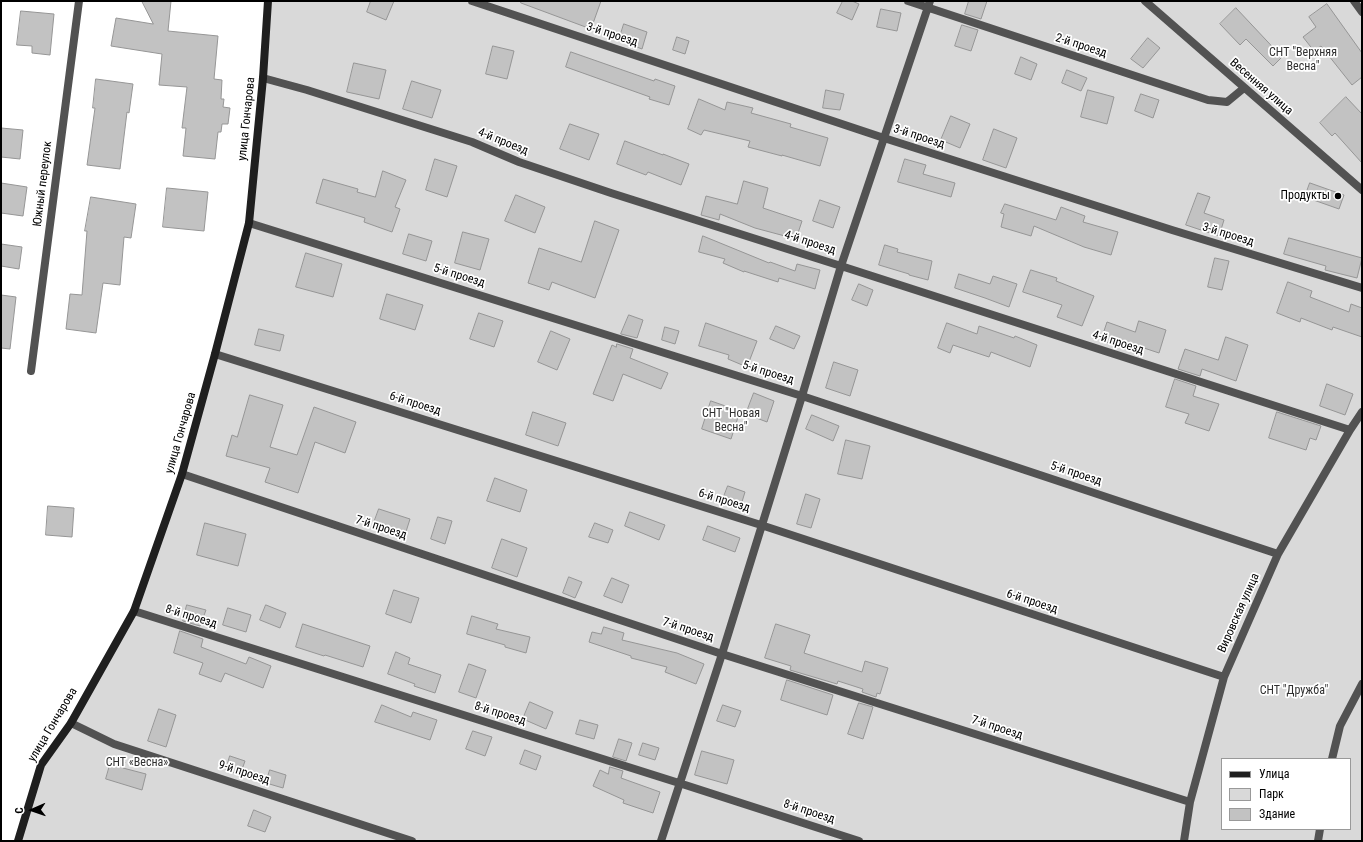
<!DOCTYPE html>
<meta charset="utf-8">
<style>
body{margin:0}
#map{position:relative;width:1363px;height:842px;overflow:hidden;background:#fff;font-family:"Roboto Condensed",sans-serif}
canvas{display:block}
.frame{position:absolute;inset:0;border:2px solid #000;pointer-events:none}
.legend{position:absolute;left:1221px;top:758px;width:130px;height:72px;box-sizing:border-box;background:#fff;border:1px solid #999;margin:0;padding:5px 7px;list-style:none;font-size:12px;color:#000}
.legend li{display:flex;align-items:center;gap:8px;height:20px}
.legend b{width:20px;border:1px solid #999}
.north{position:absolute;left:12px;top:790px;width:40px;height:40px;-webkit-text-stroke:3px #fff;paint-order:stroke;rotate:268deg;font-size:11px;font-weight:700;line-height:16px;text-align:center;color:#000}
.north::after{content:'';display:block;margin:auto;width:14px;height:18px;background:#000;clip-path:polygon(50% 0,100% 100%,50% 72%,0 100%)}
</style>
<div id="map">
<canvas width="1363" height="842"></canvas>
<div class="frame"></div>
<ul class="legend">
<li><b style="height:5px;background:#1f1f1f"></b>Улица</li>
<li><b style="height:11px;background:#d9d9d9"></b>Парк</li>
<li><b style="height:11px;background:#c2c2c2"></b>Здание</li>
</ul>
<div class="north">С</div>
</div>
<script>
const ctx = document.querySelector('canvas').getContext('2d');
ctx.lineJoin = 'round';
function fill(path, color) { ctx.fillStyle = color; ctx.fill(path, 'evenodd'); }
function stroke(path, color, width, dash) { ctx.strokeStyle = color; ctx.lineWidth = width; ctx.lineCap = dash ? 'butt' : 'round'; ctx.setLineDash(dash || []); ctx.stroke(path); }
function label(font, color, halo, rows, align = 'center') {
  ctx.font = font + ' "Roboto Condensed",sans-serif'; ctx.lineWidth = 3.5; ctx.setLineDash([]); ctx.textBaseline = 'middle'; ctx.strokeStyle = halo; ctx.fillStyle = color; for (const [text, x, y, turn = 0] of rows) {
    ctx.save(); ctx.translate(x, y); ctx.rotate((+turn || 0) * Math.PI / 180); ctx.textAlign = isNaN(turn) ? turn : align; if (halo) ctx.strokeText(text, 0, 0); ctx.fillText(text, 0, 0); ctx.restore();
  }
}
fill(new Path2D(`
 M268,1h1094v840h-1344l23,-76 30,-42 63,-112 48,-137 67,-251zM1222,759h128v70h-128z`), '#d9d9d9');
const building = new Path2D(`
 M142,1h29l-3,30 50,5 -4,43 8,1 -1,19h3l-1,8 7,1 -2,16h-6l-1,8h-3l-3,27 -32,-3 3,-28h-4l5,-41 -28,-2 3,-31 -51,-8 5,-28 37,6z
 M371,1h23l-8,19 -19,-8z
 M521,1h80l-10,28 -70,-26z
 M843,1h9l7,3 -7,16 -15,-7z
 M969,1h18l-6,18 -16,-5z
 M1327,4l35,49v24l-10,8 -31,-39 -7,5 -11,-14 13,-10 -7,-10z
 M1236,8l46,49 -9,9 -27,-27 -6,6 -20,-21z
 M881,9l20,4 -4,18 -20,-4z
 M21,11l33,3 -4,41 -18,-2v-7l-15,-1z
 M624,24l23,8 -5,17 -23,-9z
 M962,25l16,5 -7,21 -16,-5z
 M677,37l12,4 -4,13 -12,-4z
 M1148,38l12,10 -17,20 -12,-9z
 M493,46l21,5 -7,28 -21,-5z
 M571,52l83,29 1,-2 20,7 -6,19 -20,-6 1,-2 -84,-30z
 M1021,57l16,7 -6,16 -16,-6z
 M354,63l32,7 -7,29 -32,-7z
 M1067,70l20,8 -6,13 -19,-8z
 M96,79l37,5 -4,29 -2,-1 -7,57 -33,-4 8,-57h-2z
 M412,81l29,9 -9,28 -29,-9z
 M826,90l18,4 -4,16 -17,-2z
 M1088,90l26,7 -7,27 -26,-7z
 M1141,94l18,6 -6,18 -18,-7z
 M1346,97l16,17v49l-27,-30 -3,3 -12,-13z
 M699,99l26,11 2,-8 26,6 -2,5 40,11 -1,3 38,11 -8,28 -38,-11v1l-34,-9 2,-6 -46,-11 -3,5 -13,-6z
 M951,116l19,8 -10,24 -19,-8z
 M570,124l29,10 -10,26 -29,-11z
 M1,128l22,2 -3,29 -19,-2z
 M994,129l23,9 -11,30 -23,-8z
 M625,141l38,14v-1l26,10 -8,21 -33,-13 -2,3 -29,-11z
 M435,159l22,7 -10,31 -21,-7z
 M905,159l21,6 -3,9 32,9 -4,14 -53,-15z
 M383,171l23,9 -11,27 5,2 -8,23 -28,-10 1,-4 -49,-15 7,-24 35,10 -1,3 18,5z
 M744,181l24,7 -5,20 39,13 -6,18 -41,-11 -35,-14 -1,6 -18,-5 5,-19 31,8z
 M1,183l26,4 -4,29 -22,-3z
 M1310,183l34,12 -5,14 -34,-12z
 M167,188l41,4 -4,39 -41,-4z
 M1198,193l12,4 -6,16 20,7 -5,16 -33,-11z
 M516,195l29,12 -10,26 -30,-12z
 M91,197l45,7 -5,34 -7,-1 -4,48 -17,-2 -7,50 -30,-4 4,-35 12,1 5,-64h-2z
 M820,200l20,7 -7,21 -20,-7z
 M1005,204l51,16 5,-13 24,9 -2,6 35,10 -7,23 -27,-8 -50,-21 -3,10 -30,-9 3,-13 -3,-1z
 M595,221l24,9 -24,68 -43,-16 -3,8 -21,-7 11,-35 42,14z
 M463,232l26,7 -9,31 -25,-7z
 M409,234l23,7 -6,20 -23,-7z
 M703,236l66,27 1,-1 25,9 2,-7 23,6 -5,19 -36,-11 -1,4 -34,-11v1l-21,-9 2,-4 -26,-7z
 M1289,238l73,20 -5,20 -32,-8 1,-4 -42,-12z
 M1,244l21,3 -3,22 -18,-3z
 M885,245l13,4 -1,3 35,9 -4,19 -19,-5v-1l-30,-9z
 M306,253l36,11 -9,33 -37,-10z
 M1215,258l14,3 -7,29 -14,-3z
 M1031,270l26,8 -1,3 38,15 -12,30 -25,-9 5,-12 -39,-13z
 M959,274l31,10 3,-8 24,8 -8,23 -24,-9 -30,-10z
 M1288,282l24,9 -2,6 39,15 2,-8 11,4v29l-29,-10 -1,3 -31,-12 -1,4 -23,-9z
 M859,284l14,6 -6,16 -15,-6z
 M387,294l36,11 -8,25 -35,-11z
 M1,295l15,2 -6,52 -9,-1z
 M479,313l24,8 -9,26 -24,-8z
 M629,315l14,5 -6,18 -16,-4z
 M1139,321l27,9 -7,23 -33,-11 -3,6 -22,-8 6,-18 28,10z
 M706,323l51,18 -10,26 -19,-8 1,-4 -30,-9z
 M947,323l30,11 2,-8 35,12 1,-2 22,9 -7,22 -39,-15 -2,5 -36,-12 -3,8 -12,-5z
 M776,326l24,10 -6,13 -24,-10z
 M665,327l14,4 -4,13 -13,-4z
 M259,329l25,6 -4,16 -25,-6z
 M551,331l19,8 -13,31 -19,-8z
 M1226,337l22,8 -12,36 -34,-12 -2,7 -22,-7 7,-20 33,11z
 M617,344l16,5 -3,9 38,15 -7,16 -38,-15 -10,27 -20,-7 19,-49 4,2z
 M834,362l24,8 -8,26 -24,-8z
 M1175,379l21,7 -3,10 26,8 -10,27 -24,-8 4,-9 -23,-7z
 M1327,384l26,10 -8,21 -25,-9z
 M754,393l20,8 -7,21 -21,-8z
 M250,395l33,10 -13,42 27,8 17,-48 42,15 -11,31 -30,-11 -17,51 -33,-11 5,-14 -44,-12 6,-21 5,2z
 M711,401l29,10 -9,28 -29,-10z
 M533,412l33,11 -8,23 -32,-11z
 M1277,412l44,14 -5,14 -6,-2 -4,12 -37,-12z
 M812,415l27,11 -6,15 -27,-12z
 M846,440l24,6 -8,33 -24,-5z
 M495,478l32,12 -7,22 -33,-11z
 M728,486l17,6 -4,13 -18,-6z
 M806,494l14,5 -9,29 -14,-4z
 M48,506l26,2 -2,29 -26,-2z
 M379,509l31,10 -6,19 -32,-10z
 M630,512l35,13 -6,15 -34,-14z
 M438,517l14,4 -7,23 -14,-5z
 M205,523l41,11 -8,32 -41,-11z
 M595,523l18,7 -5,13 -19,-6z
 M708,526l32,12 -5,14 -32,-12z
 M502,539l25,9 -10,29 -25,-9z
 M569,577l13,5 -7,16 -12,-5z
 M612,578l17,7 -7,18 -18,-7z
 M394,590l25,8 -8,25 -25,-9z
 M187,605l19,5 -6,16 -17,-5z
 M266,605l20,8 -6,15 -20,-8z
 M228,608l23,7 -5,17 -23,-7z
 M472,616l26,8 -2,5 34,8 -4,16 -21,-6v-2l-38,-11z
 M303,624l67,22 -7,21 -38,-12 -1,1 -28,-9z
 M776,624l34,11 -6,18 58,19 3,-11 23,7 -8,26 -3,-1 -1,4 -14,-5 1,-3 -25,-8 -1,3 -47,-14 1,-4 -26,-8z
 M604,627l20,6 -2,7 55,13 27,11 -8,20 -31,-12 2,-5 -36,-9v-2l-42,-14 3,-10 9,2z
 M180,631l23,8 -2,8 45,17 3,-7 22,9 -8,22 -38,-15 -4,9 -22,-8 4,-11 -29,-10z
 M396,652l14,6 -2,6 33,11 -6,18 -21,-7 1,-2 -27,-10z
 M469,664l17,6 -10,28 -17,-6z
 M787,680l46,15 -6,20 -46,-15z
 M530,702l23,10 -7,17 -23,-10z
 M859,703l14,4 -10,32 -15,-5z
 M382,705l29,12 2,-5 24,8 -7,20 -55,-18z
 M723,705l18,6 -6,16 -18,-6z
 M159,709l17,6 -10,32 -18,-6z
 M580,720l18,5 -4,14 -18,-5z
 M473,731l19,6 -7,19 -19,-7z
 M619,739l13,4 -6,18 -13,-4z
 M643,743l16,5 -4,12 -16,-5z
 M525,750l16,6 -5,14 -16,-6z
 M702,751l32,9 -7,24 -32,-9z
 M230,756l15,5 -5,14 -14,-5z
 M112,758l13,4 -2,6 23,6 -4,16 -36,-11z
 M610,767l13,4 -2,7 39,14 -7,21 -30,-10 1,-3 -31,-14 7,-16 8,4z
 M270,770l16,5 -3,13 -17,-5z
 M254,810l17,7 -6,15 -17,-6z`);
fill(building, '#c2c2c2');
stroke(building, '#969696', 1);
stroke(new Path2D(`
 M472,1l412,137 288,92 190,58
 M908,1l300,99 19,2 17,-14
 M1145,1l217,189
 M1354,1l8,11
 M263,78l44,12 165,52 47,20 92,31 230,73 509,164
 M249,223l553,173 476,158
 M215,354l546,171 463,152
 M31,371l48,-370
 M182,474l540,180 468,148
 M134,611l545,172 180,58
 M71,723l43,21 298,97
 M1332,759l8,-33 22,-42
 M661,841l61,-187 80,-258 39,-130 89,-265
 M1184,841l6,-39 34,-125 54,-123 72,-124 12,-18
 M1318,841l2,-12`), '#525252', 8);
stroke(new Path2D(`
 M18,841l23,-76 30,-42 63,-112 48,-137 33,-120 34,-131 14,-145 5,-77`), '#1f1f1f', 8);
for (const [x, y, r, color] of [
 [1338,196,4,"#000"]
]) { const dot = new Path2D(); dot.arc(x, y, r, 0, 2 * Math.PI); ctx.fillStyle = color; ctx.fill(dot); stroke(dot, '#fff', 1.5); }
label('12px', '#000', '#fff', [
 ["3-й проезд",612,35,18],
 ["2-й проезд",1081,46,18],
 ["Весенняя улица",1261,87,41],
 ["улица Гончарова",247,119,-84],
 ["3-й проезд",919,137,18],
 ["4-й проезд",503,142,22],
 ["Южный переулок",43,184,-83],
 ["3-й проезд",1228,235,17],
 ["4-й проезд",810,243,18],
 ["5-й проезд",459,276,17],
 ["4-й проезд",1118,343,18],
 ["5-й проезд",768,373,17],
 ["6-й проезд",415,404,17],
 ["улица Гончарова",181,433,-74],
 ["5-й проезд",1076,474,18],
 ["6-й проезд",724,501,17],
 ["7-й проезд",381,528,18],
 ["6-й проезд",1032,602,18],
 ["Вировская улица",1239,613,-66],
 ["8-й проезд",191,617,17],
 ["7-й проезд",688,630,18],
 ["8-й проезд",500,714,17],
 ["улица Гончарова",53,725,-59],
 ["7-й проезд",997,728,18],
 ["9-й проезд",244,773,18],
 ["8-й проезд",809,812,18]
]);
label('12px', '#303030', '#fff', [
 ["СНТ \"Верхняя",1303,53],
 ["Весна\"",1303,67],
 ["СНТ \"Новая",731,414],
 ["Весна\"",731,428],
 ["СНТ \"Дружба\"",1294,691],
 ["СНТ «Весна»",137,763]
]);
label('12px', '#000', '#fff', [
 ["Продукты",1330,196]
], 'right');
</script>
